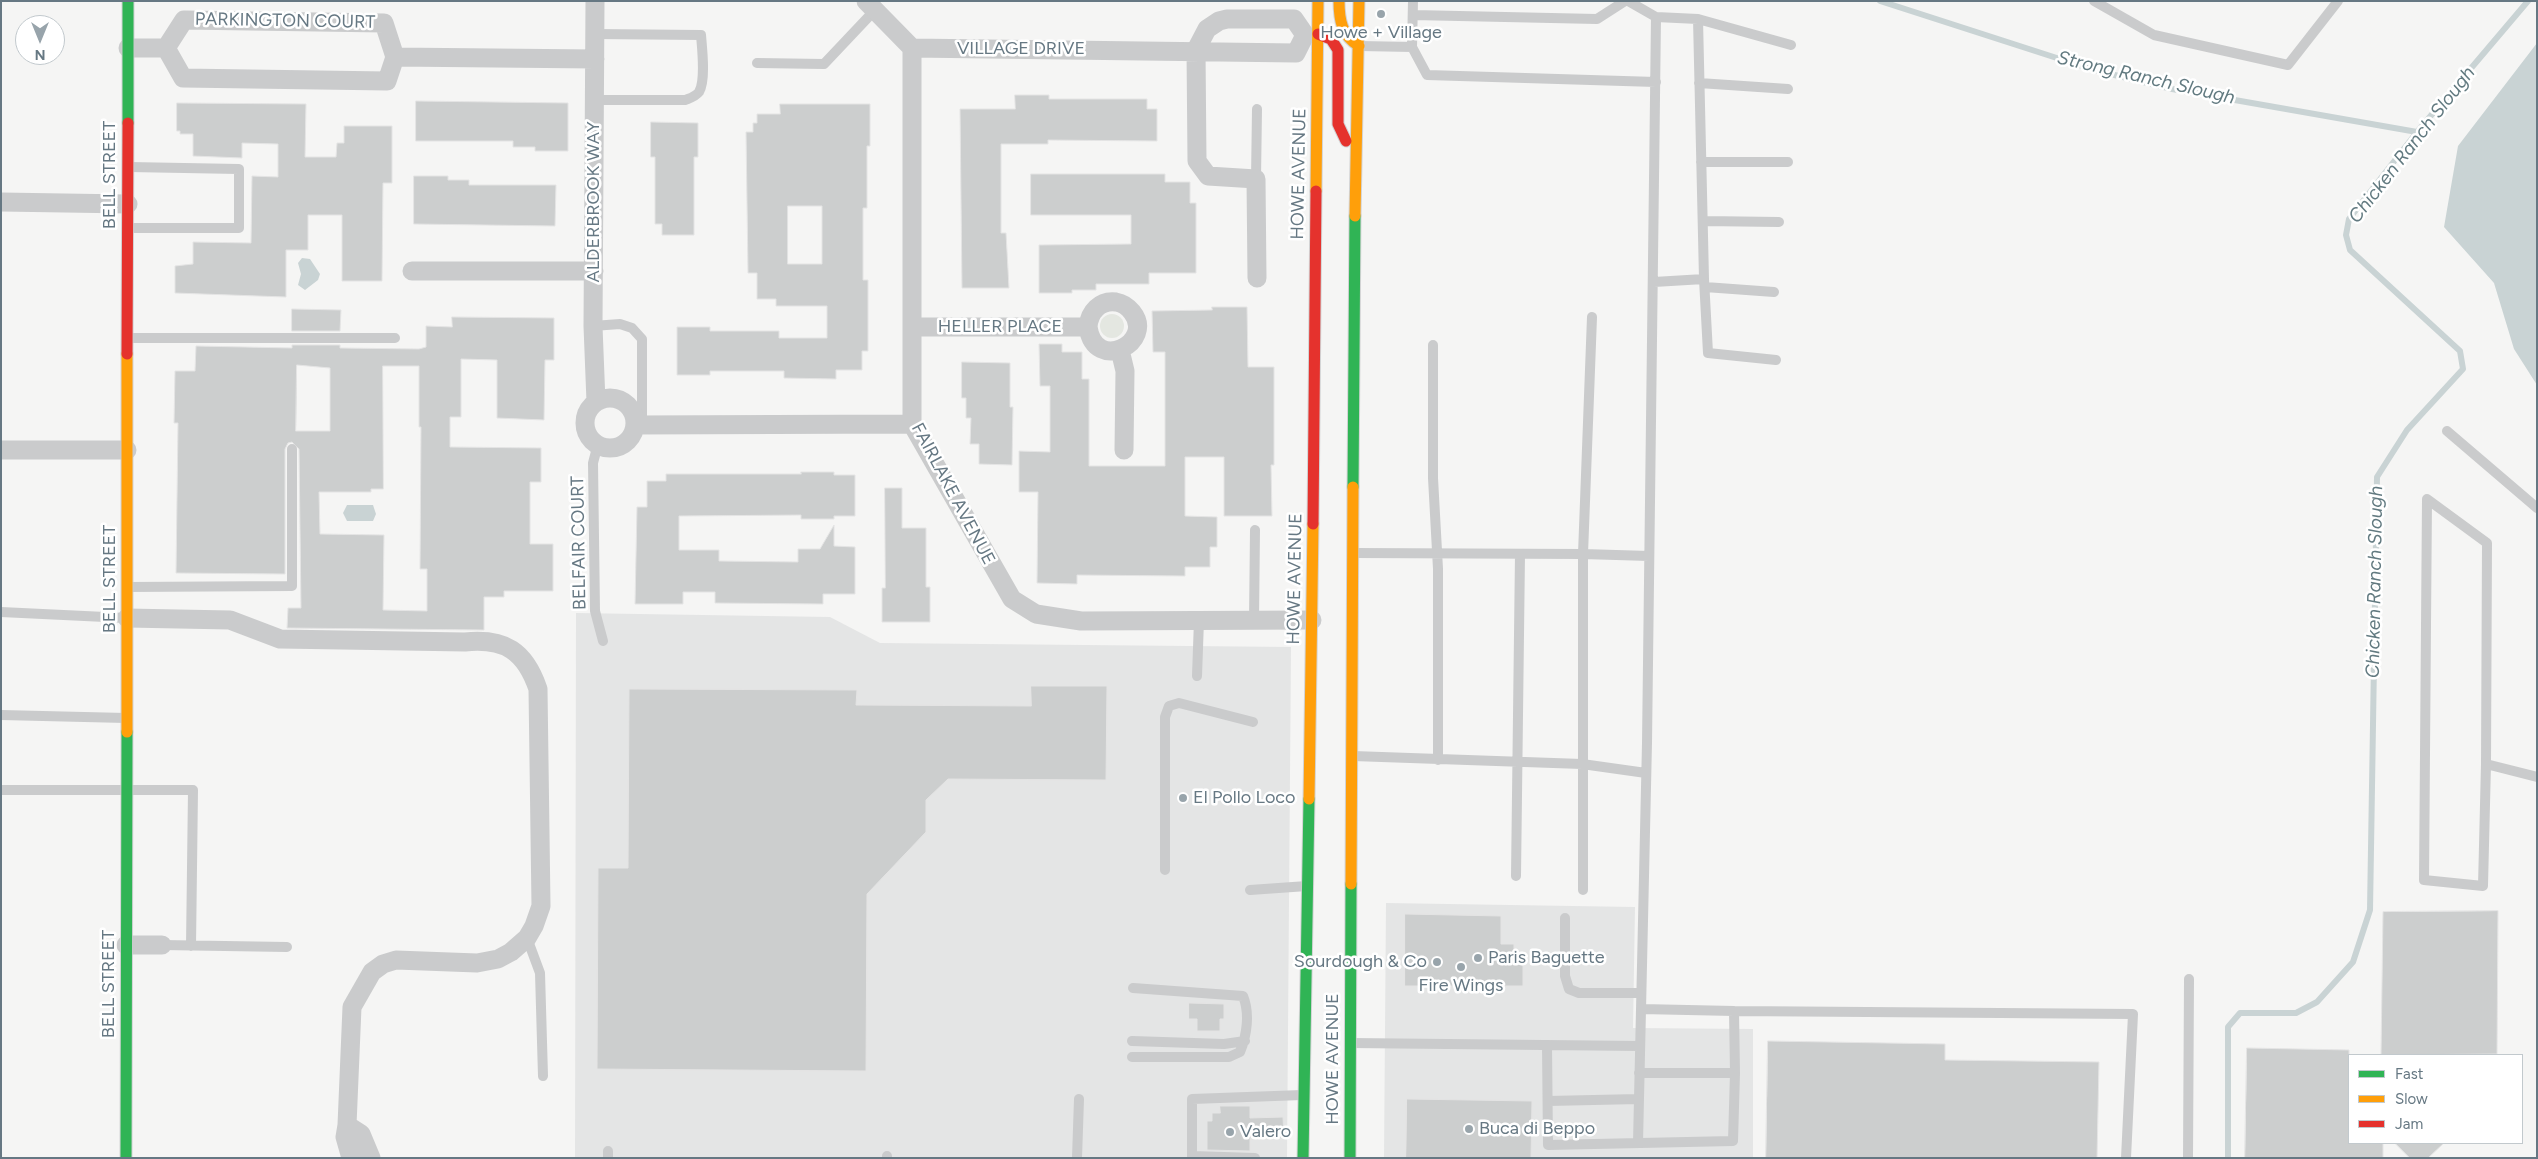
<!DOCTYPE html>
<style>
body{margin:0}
#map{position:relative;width:2538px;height:1159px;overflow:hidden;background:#f5f5f4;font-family:Figtree,sans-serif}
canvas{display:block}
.frame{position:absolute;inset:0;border:2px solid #667883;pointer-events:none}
.legend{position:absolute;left:2348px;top:1054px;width:175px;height:90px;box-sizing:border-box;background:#fff;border:1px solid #c2c9cd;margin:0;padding:6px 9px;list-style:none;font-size:15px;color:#667883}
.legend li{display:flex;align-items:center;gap:10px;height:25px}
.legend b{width:25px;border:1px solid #c2c9cd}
.north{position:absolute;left:15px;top:15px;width:50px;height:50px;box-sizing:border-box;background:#fff;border:1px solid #c2c9cd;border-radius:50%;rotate:180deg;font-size:14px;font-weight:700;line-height:20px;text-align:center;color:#667883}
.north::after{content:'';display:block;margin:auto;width:18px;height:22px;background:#98a4ab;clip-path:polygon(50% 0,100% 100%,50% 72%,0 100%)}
</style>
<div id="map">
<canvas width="2538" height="1159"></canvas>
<div class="frame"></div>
<ul class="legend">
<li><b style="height:6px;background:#30b455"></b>Fast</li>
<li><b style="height:6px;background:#ff9f0a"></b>Slow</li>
<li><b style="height:6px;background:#e5322d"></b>Jam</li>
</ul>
<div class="north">N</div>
</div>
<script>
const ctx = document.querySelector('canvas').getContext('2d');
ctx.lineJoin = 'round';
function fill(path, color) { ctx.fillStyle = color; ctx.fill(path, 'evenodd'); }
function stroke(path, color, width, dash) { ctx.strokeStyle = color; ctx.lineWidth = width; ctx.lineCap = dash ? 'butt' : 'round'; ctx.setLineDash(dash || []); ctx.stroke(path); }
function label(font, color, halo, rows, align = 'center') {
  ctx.font = font + ' Figtree,sans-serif'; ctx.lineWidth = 5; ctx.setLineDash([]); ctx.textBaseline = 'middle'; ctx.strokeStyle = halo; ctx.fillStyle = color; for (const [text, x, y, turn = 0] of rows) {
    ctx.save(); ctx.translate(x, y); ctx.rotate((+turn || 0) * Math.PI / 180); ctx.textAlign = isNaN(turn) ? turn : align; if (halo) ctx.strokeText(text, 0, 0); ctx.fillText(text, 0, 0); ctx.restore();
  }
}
fill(new Path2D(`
 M576,613l254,4 50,26 411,4 -4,511h-712z
 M1386,903l249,4 -2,121 120,1v129h-369z`), '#e4e5e5');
fill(new Path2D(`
 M1100 326a12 12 0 1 1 24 0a12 12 0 1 1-24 0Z`), '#e4e7e1');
fill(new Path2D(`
 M2537,43v342l-23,-36 -20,-66 -50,-56 14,-81z
 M302,258l8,1 10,15 -2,6 -13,10 -7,-5 3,-11 -3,-11z
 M347,505h26l3,9 -3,7h-26l-4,-8z`), '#c9d3d4');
stroke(new Path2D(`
 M1880,1l214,69 78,19 245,43
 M2228,1158v-131l12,-14h56l21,-11 36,-40 17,-52 7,-433 30,-47 56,-61 -3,-18 -110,-101 -4,-15 3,-16 68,-87 111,-131`), '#c9d3d4', 6);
const building = new Path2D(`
 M1015,95h34v4h98v10h10v32l-109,-1v4h-47v89h5l3,55h-47l-2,-179h55z
 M416,101l152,2v48h-33v-4h-22v-6h-97z
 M177,103l129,1 -1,53h31l1,-14h7v-17h48v57h-9l-1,98h-40v-66h-34v35h-22v47l-111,-4v-27l18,-2v-22l58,1 1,-67 26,1v-33l-36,-1v15l-49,-2v-22h-13v-3h-3z
 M780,104h90v42h-3v62h-4v72h5v71h-6v19h-26v9l-52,-1v-7h-74v4h-33v-48h33v4h69v7h48v-32h-51v-7h-19v-26h-9l-2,-141h7v-9h4v-9h23zM788,206h34v58h-34z
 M651,122l47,1v34h-4v78h-32v-11h-7v-67h-4z
 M1031,174h134v8h25v21h6v70h-47v11h-53v6h-24v3h-33v-48l92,-1v-29h-100z
 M414,176h34v4h21v5h87l-1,41 -141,-2z
 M1212,307h35l1,60h26v98h-3l1,51h-48v-59h-39v59l32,1v30h-7v20h-25v9l-108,-1v9l-40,-1 1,-91h-19v-41l31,1v-66h-10l-1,-42h23v8h20v27h7v87h76v-114h-12l-1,-41 60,-1z
 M292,309l49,1 -1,21h-48z
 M452,317l102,1v42h-9l-1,60 -47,-2v-58l-36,-1v58h-11v30l91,1v34h-11v62h23v47h-49v6h-20v33l-197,-2 1,-20h13l-2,-159 -7,-7 -4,1 -3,6v125l-109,-1 2,-150h-4l1,-52h20l1,-25 96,2v-3h48v3l79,1 7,-2v-21l26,1zM297,365l33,3v63h-34zM383,366h36v61h2l-1,142h7v42l-44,-1 1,-75 -64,-1 -1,-42h52v-3h12z
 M962,362l48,1v44h3l-1,58 -33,-1v-20h-9l1,-26h-5v-20h-4z
 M801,472h33v3h21v41h-21v3h-33v-4l-122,1v34h40v11l79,1v-13h22l14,-24v21l21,1v47h-32v10l-108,-1v-11h-32v12h-48l2,-97h10v-26h19v-7h135z
 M885,488h17v40h24v59h4v35h-48v-34h3z
 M1031,686h76l-1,94 -158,-1 -22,21v32l-59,62 -1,177 -269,-2 1,-201h30l1,-179 228,1 -1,15 175,1z
 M2498,911l-1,143 -116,1 2,-143z
 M1405,914l96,2v28h13v8h3v12h6v22h-118z
 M1189,1003l35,1v15h-4v12h-23v-12h-8z
 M1768,1041l177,3v16l154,2 -2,96h-331z
 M2247,1048l102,2v93h34v15h-138z
 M1407,1099l125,2 -1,57h-125z
 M1220,1106h30v12l33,-1 1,21h-34v13l-43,-1v-29h5v-8h8z
 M2395,1143h49l-16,15h-18z`);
fill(building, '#cccece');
stroke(building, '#e4e4e4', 1);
const fast = new Path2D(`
 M128,123v-122
 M1353,487l2,-271
 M126,1158l1,-426
 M1303,1158l6,-359
 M1350,1158l1,-274`);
const slow = new Path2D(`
 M1339,1c0,19 3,35 20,45
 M1316,191l2,-190
 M1355,216l4,-215
 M127,732v-378
 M1309,799l4,-275
 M1351,884l2,-397`);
const jam = new Path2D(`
 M1318,34l13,5 7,11v74l8,17
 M127,354l1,-231
 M1313,524l3,-333`);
stroke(fast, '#d2d3d4', 13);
stroke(slow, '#d2d3d4', 13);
stroke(jam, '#d2d3d4', 13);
stroke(new Path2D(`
 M1628,1l28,16 -9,726 -9,400
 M2094,1l60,34 134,30 50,-64
 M1413,15l184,4 28,-18
 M1656,17l42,2 93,26
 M1698,19l6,260
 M1360,46l52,1 1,-46
 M1412,47l15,28 229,7
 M757,63l67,1 51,-54
 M1699,83l89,6
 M595,100h90c5,-2 10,-3 14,-8 7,-11 3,-44 2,-57l-106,-1
 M1701,162h87
 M129,167l110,2v59h-110
 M1256,179l1,-70
 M1703,221l76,1
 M1654,282l50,-3 4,74 68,7
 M1705,287l69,5
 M1592,317l-9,237 66,2
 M593,326l27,-2 12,4 10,11v86
 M129,338h266
 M1433,345v133l5,91v191
 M2447,431l90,77
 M598,444l-5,19 2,148 8,30
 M2427,499l60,44 -1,221 -3,122 -59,-6z
 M1355,553l228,1v336
 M128,587l164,-1v-137
 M1,612l125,6
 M1254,620l1,-90
 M1197,676l2,-56
 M1,715l125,3
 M1353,756l229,8 64,9
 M2486,764l51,13
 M1,790h192l-2,156
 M1165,870v-153l4,-11 10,-3 74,19
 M1516,876l4,-322
 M1250,890l57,-4
 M1565,918v58l4,13 10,4h62
 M527,938l13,35 3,103
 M162,945l125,2
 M1641,1009l93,2 1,62
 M1734,1011l399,3 -7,144
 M1132,1041l92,3 21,-3
 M1351,1043l289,3
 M1547,1045l1,100 185,-4 2,-68h-96
 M1132,1057h97l11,-5c7,-17 10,-39 3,-56l-110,-8
 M1548,1101l91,-2
 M1192,1156l63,2
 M608,1158v-7
 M887,1158v-2
 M1077,1158l2,-59
 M1192,1158v-59l110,-4
 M2188,1158l1,-179`), '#cacbcc', 10);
stroke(new Path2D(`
 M595,1l-2,325 3,76
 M866,1l46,47 384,5 9,-18
 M184,20l200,3 11,34 -8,24 -204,-3 -17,-30z
 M128,48h38
 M912,48v376l100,175 24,15 45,7 231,-1
 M395,57l200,2
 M1,202l127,2
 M412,271h182
 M1257,278l-1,-99 -48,-3 -11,-15 -1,-111 11,-21 12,-8 8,-2h67l11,16
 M913,327h175c7,47 68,15 44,-15 -4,-5 -10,-9 -16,-10 -16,-2 -27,10 -28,25
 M1120,350l5,21 -1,79
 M585 423a25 25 0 1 1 50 0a25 25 0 1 1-50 0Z
 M635,425l277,-1
 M1,450h126
 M127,618l103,2 50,19 185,3c40,-4 60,9 73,47l3,217 -7,20 -7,12 -16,14 -13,7 -21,4 -81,-3 -13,4 -11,8 -20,35 -5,118
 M126,945h36
 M351,1158l-6,-21 2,-12 14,9 10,24`), '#cacbcc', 19);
stroke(fast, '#30b455', 11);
stroke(slow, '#ff9f0a', 11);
stroke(jam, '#e5322d', 11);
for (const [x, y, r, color] of [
 [1381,14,5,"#98a4ab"],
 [1183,798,5,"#98a4ab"],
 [1478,958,5,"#98a4ab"],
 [1437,962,5,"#98a4ab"],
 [1461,967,5,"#98a4ab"],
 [1469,1129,5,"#98a4ab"],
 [1230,1132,5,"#98a4ab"]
]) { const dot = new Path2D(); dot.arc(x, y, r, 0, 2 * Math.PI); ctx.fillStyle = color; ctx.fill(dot); stroke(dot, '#fff', 2); }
label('18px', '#667883', '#fff', [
 ["PARKINGTON COURT",285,21,1],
 ["VILLAGE DRIVE",1021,49],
 ["HOWE AVENUE",1299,174,-89],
 ["BELL STREET",110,175,-90],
 ["ALDERBROOK WAY",594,202,-90],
 ["HELLER PLACE",1000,327],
 ["FAIRLAKE AVENUE",953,494,62],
 ["BELFAIR COURT",579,543,-91],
 ["BELL STREET",110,579,-90],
 ["HOWE AVENUE",1295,579,-89],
 ["BELL STREET",109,984,-90],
 ["HOWE AVENUE",1333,1059,-90]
]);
label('18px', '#667883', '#fff', [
 ["Howe + Village",1381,33,"center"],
 ["El Pollo Loco",1193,798],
 ["Paris Baguette",1488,958],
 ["Sourdough & Co",1427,962,"right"],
 ["Fire Wings",1461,986,"center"],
 ["Buca di Beppo",1479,1129],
 ["Valero",1240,1132]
], 'left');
label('italic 19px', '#627a80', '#fff', [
 ["Strong Ranch Slough",2146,78,13],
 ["Chicken Ranch Slough",2412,145,-52],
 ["Chicken Ranch Slough",2375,582,-89]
]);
</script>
